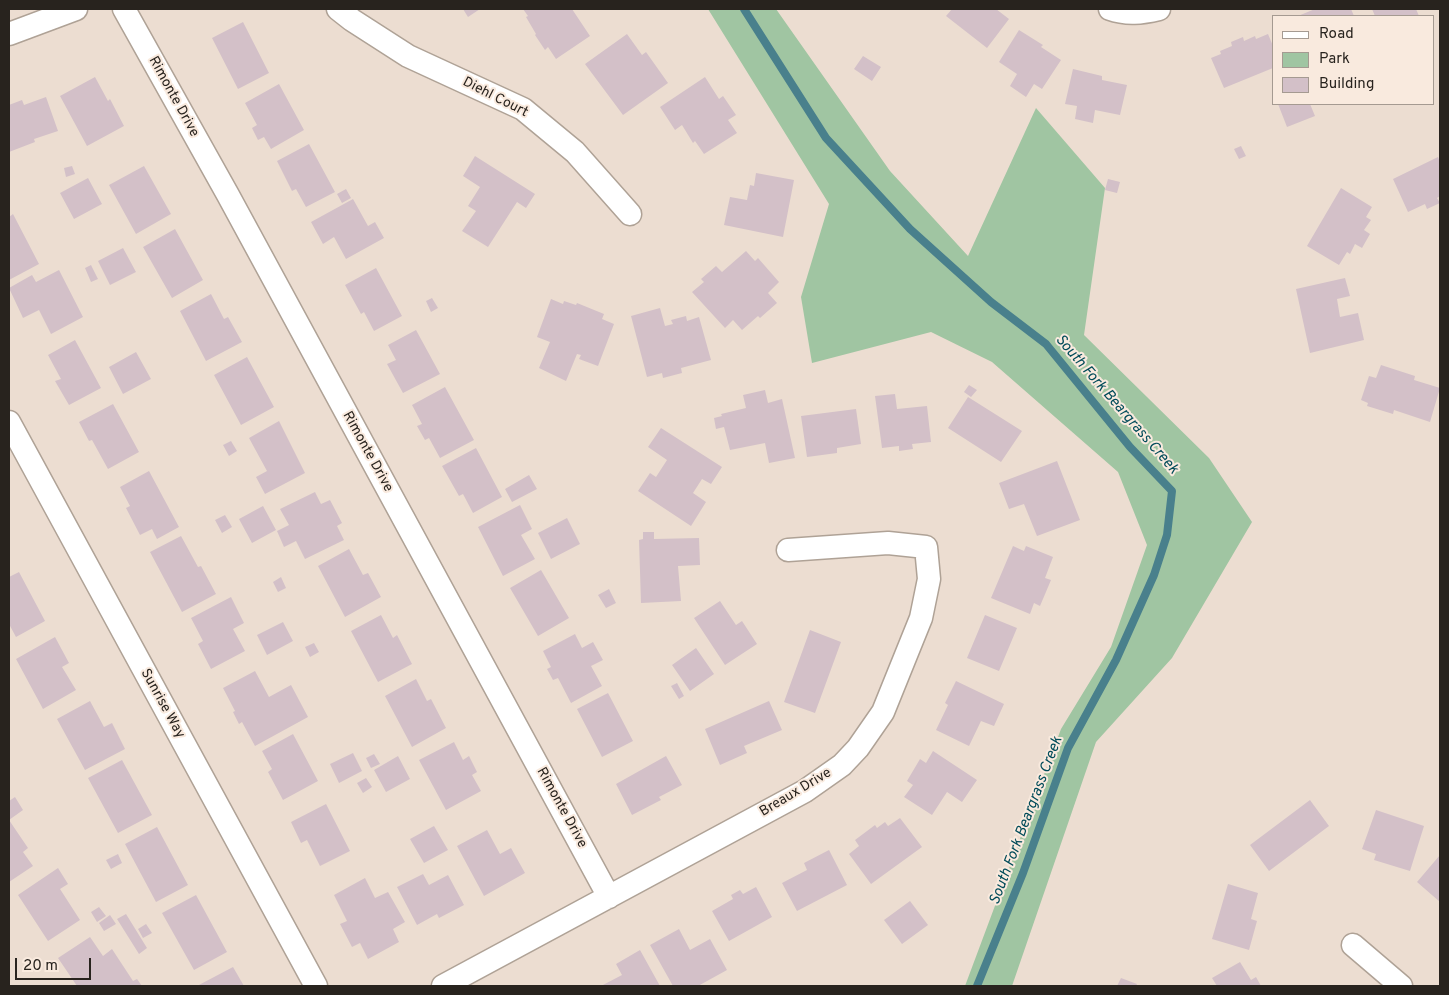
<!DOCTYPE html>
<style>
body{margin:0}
#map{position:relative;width:1449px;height:995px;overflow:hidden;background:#ecddd1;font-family:Overpass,sans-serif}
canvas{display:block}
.frame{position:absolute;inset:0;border:10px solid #28231e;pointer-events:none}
.legend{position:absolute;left:1272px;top:15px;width:162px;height:90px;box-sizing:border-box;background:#f9eade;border:1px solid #a59a91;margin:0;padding:6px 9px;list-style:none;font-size:15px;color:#28231e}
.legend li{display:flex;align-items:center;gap:10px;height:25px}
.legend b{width:25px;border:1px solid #a59a91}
.scale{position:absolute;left:15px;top:958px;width:76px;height:22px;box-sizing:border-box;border:2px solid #28231e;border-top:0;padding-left:6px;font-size:15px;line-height:18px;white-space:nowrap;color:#28231e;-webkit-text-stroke:4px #f9eade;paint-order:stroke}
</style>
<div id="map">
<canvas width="1449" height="995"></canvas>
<div class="frame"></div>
<ul class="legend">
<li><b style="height:6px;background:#fff"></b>Road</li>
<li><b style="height:14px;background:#a0c5a2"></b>Park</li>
<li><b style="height:14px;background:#d3c0c8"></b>Building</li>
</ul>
<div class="scale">20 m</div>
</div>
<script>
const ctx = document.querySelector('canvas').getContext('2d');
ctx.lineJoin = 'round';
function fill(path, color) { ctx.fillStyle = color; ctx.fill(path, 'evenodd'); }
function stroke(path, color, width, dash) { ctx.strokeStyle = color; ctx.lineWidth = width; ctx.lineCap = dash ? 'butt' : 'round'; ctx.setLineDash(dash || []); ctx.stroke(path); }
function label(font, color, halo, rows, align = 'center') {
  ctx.font = font + ' Overpass,sans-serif'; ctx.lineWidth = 4; ctx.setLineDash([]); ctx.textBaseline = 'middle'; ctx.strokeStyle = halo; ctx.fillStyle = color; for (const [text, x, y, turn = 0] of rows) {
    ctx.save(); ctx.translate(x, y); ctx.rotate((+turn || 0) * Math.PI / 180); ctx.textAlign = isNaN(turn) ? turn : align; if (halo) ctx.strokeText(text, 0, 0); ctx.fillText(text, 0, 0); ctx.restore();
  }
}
fill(new Path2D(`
 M708,9h68l114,162 78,85 68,-148 69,80 -21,147 125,123 43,64 -80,136 -76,84 -84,244h-47l96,-257 50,-82 36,-102 -29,-73 -126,-110 -61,-30 -119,31 -11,-66 28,-93z`), '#a0c5a2');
stroke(new Path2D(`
 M744,9l82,129 84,91 81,73 55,42 84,103 42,44 -5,44 -13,40 -38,85 -48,88 -45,125 -46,113`), '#49808c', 8);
fill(new Path2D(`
 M463,9h17l-12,8z
 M523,9h49l18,27 -34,23 -8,-12 -3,3 -10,-15 1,-1 -10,-17 2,-1z
 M952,9h44l13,10 -22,29 -41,-32z
 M1315,9h36l3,7h-56z
 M1372,9h44l3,7h-44z
 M243,22l26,51 -31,16 -26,-51z
 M1019,30l24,15 -2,2 20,13 -19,29 -8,-5 -8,13 -16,-11 7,-12 -18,-12z
 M627,34l15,21 4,-3 22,31 -45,32 -38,-51z
 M1268,34l5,12v22l-49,20 -13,-30 10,-4 -1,-3 12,-5 -1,-4 12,-5 1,4 11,-5 1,3z
 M863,56l18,11 -9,14 -18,-12z
 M1073,69l29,7v4l25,5 -7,30 -25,-5 -2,13 -18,-4 2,-13 -12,-2z
 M95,77l13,24 2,-2 14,27 -37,20 -27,-50z
 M705,77l14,22 4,-3 13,19 -8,5 9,13 -33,21 -9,-13 -2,2 -11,-18 -7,5 -15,-23z
 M279,84l25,46 -33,19 -7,-12 -6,3 -6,-12 5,-3 -12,-22z
 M46,97l12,34 -24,8 1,3 -26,10v-47l13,-5 2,5z
 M1278,104h32l5,12 -28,11z
 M309,144l26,48 -29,15 -10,-18 -4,2 -15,-30z
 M1241,146l5,10 -7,3 -5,-10z
 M475,156l60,38 -9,14 -9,-6 -29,45 -26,-16 14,-20 -8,-5 12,-19 -17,-11z
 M1438,157l2,5v34l-3,2 3,5 -13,6 -2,-5 -17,8 -15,-33z
 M72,166l3,8 -9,3 -2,-9z
 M144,166l27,48 -35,20 -27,-49z
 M756,173l38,7 -11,57 -59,-12 6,-28 17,3 3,-15 4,1z
 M88,178l14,26 -28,15 -14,-26z
 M1108,179l12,3 -3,11 -12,-3z
 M1341,188l31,19 -6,10 5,3 -7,10 6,4 -8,14 -7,-4 -5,10 -3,-2 -8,13 -32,-19z
 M346,189l5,9 -9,5 -5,-9z
 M353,199l15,27 7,-4 9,16 -38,21 -12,-22 -11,7 -12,-22z
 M13,214l26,50 -30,16v-63z
 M175,229l28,51 -31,18 -29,-51z
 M123,248l13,24 -26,13 -12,-24z
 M746,251l9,10 3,-3 21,24 -11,11 9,10 -17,15 -2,-2 -16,14 -9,-10 -8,8 -33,-36 12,-10 -3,-3 15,-13 6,6z
 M91,265l7,14 -7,3 -6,-14z
 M376,268l26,48 -28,15 -10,-19 -3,2 -16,-29z
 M59,270l24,47 -32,17 -12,-24 -16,8 -14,-30 23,-13 4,7z
 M1345,278l5,18 -13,3 3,18 18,-4 6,27 -54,13 -14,-64z
 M211,294l13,25 4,-2 14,25 -36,19 -26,-50z
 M432,298l6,10 -7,4 -5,-11z
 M551,299l12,5 1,-3 12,4 1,-2 27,11 -2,5 12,5 -16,42 -19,-7 2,-4 -4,-1 -11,27 -27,-13 11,-26 -13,-5z
 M660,308l5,18 8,-2 -2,-4 15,-4 1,5 12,-4 12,43 -30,8 1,5 -19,5 -1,-5 -15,4 -16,-61z
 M416,330l24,44 -37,19 -16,-29 9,-4 -8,-15z
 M75,340l26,48 -32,17 -14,-24 6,-2 -13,-24z
 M136,352l15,27 -28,15 -14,-27z
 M247,357l27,50 -33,18 -27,-50z
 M1381,365l34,11 -1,4 26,8 -10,34 -36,-12 -1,4 -26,-8 1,-3 -7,-3 8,-24 7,2z
 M969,385l8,5 -6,7 -7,-5z
 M445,387l29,53 -34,18 -11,-20 -4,2 -8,-14 5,-2 -10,-19z
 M765,390l3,13 14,-4 13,59 -26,5 -4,-20 -35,7 -6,-23 -8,2 -2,-11 8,-2 -1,-2 25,-6 -3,-13z
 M895,394l2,15 30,-3 4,36 -19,2 1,5 -14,2v-5l-17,2 -7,-52z
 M968,397l54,34 -21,31 -53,-34z
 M113,404l26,48 -31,17 -16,-29 -3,1 -10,-19z
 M856,409l5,35 -24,4v5l-30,4 -6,-41z
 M279,421l26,52 -40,21 -9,-17 11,-6 -18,-33z
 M661,428l61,39 -11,17 -9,-5 -9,14 13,9 -15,24 -53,-35 12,-18 6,4 11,-17 -19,-13z
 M231,441l6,10 -8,5 -6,-11z
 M476,448l26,49 -29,16 -10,-19 -4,2 -17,-30z
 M1057,461l23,59 -43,16 -13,-32 -15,5 -10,-26z
 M149,471l30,56 -22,12 -5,-10 -12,6 -14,-27 4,-2 -10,-19z
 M529,475l8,14 -25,13 -7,-13z
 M315,492l6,12 9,-4 12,23 -5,3 7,14 -39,19 -9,-18 -12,6 -7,-16 12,-6 -9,-16z
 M520,505l12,24 -11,6 14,24 -32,17 -25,-49z
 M263,506l13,24 -24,13 -13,-24z
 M225,515l7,12 -10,6 -7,-13z
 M567,518l13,26 -29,15 -13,-26z
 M643,532h11v7l45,-1 1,27 -22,1 3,35 -40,2 -2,-63 4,-1z
 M181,536l17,31 3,-1 15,28 -34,18 -32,-60z
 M1013,546l11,5 2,-5 27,11 -8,21 6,2 -11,26 -6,-3 -4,11 -39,-16z
 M349,549l14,26 5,-2 13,24 -36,20 -27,-51z
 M541,570l28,48 -31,18 -28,-48z
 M19,572l26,49 -29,16 -7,-13v-47z
 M281,577l5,11 -8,4 -5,-10z
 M609,589l7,14 -10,5 -8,-13z
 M231,597l13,26 -11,6 12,22 -34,18 -13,-25 5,-3 -12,-23z
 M720,601l16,24 6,-4 15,23 -32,21 -31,-47z
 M381,615l12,23 4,-3 15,29 -34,18 -27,-51z
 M985,615l32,13 -18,43 -32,-13z
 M283,622l10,19 -26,14 -10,-20z
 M810,630l31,12 -26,71 -31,-11z
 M575,634l7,14 11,-6 10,18 -12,6 11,20 -31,17 -13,-25 -5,2 -6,-11 4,-2 -8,-16z
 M55,637l14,26 -7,4 14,23 -33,19 -27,-50z
 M314,643l5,9 -9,5 -5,-10z
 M696,648l18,26 -24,17 -18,-26z
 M255,671l14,26 22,-12 17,32 -53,29 -13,-24 -3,2 -6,-12 2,-1 -12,-23z
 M416,679l11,22 4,-2 15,29 -34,19 -27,-51z
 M956,681l48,23 -10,22 -13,-5 -12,25 -33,-16 12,-25 -3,-2z
 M677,683l7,13 -5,3 -8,-13z
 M608,693l25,48 -31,16 -25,-48z
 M90,701l14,26 8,-4 13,26 -40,21 -28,-51z
 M769,701l13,29 -38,16 3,7 -27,12 -15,-36z
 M293,734l25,47 -35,19 -15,-28 4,-3 -10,-18z
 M454,742l9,18 6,-4 8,16 -5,3 9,16 -35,19 -27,-50z
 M933,751l44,29 -15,22 -15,-10 -15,23 -28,-18 9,-12 -6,-4 13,-22 6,4z
 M353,753l9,18 -23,12 -9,-19z
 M374,754l6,10 -9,4 -5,-10z
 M398,756l12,23 -24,13 -12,-22z
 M666,756l16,29 -23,12 2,3 -29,15 -16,-31z
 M122,760l30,55 -34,18 -30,-55z
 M366,778l6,9 -9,6 -6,-10z
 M15,797l8,13 -14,10 19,28 -5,4 10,14 -24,16v-81z
 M1310,800l19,26 -60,45 -19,-26z
 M326,804l24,47 -30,15 -13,-26 -6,3 -10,-21z
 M1376,810l48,16 -14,45 -36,-11 2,-6 -14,-5z
 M900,818l22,29 -51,37 -22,-30 10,-8 -4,-6 20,-15 2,3 8,-6 3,4z
 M434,826l14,24 -24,13 -14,-24z
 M157,827l31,58 -32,17 -31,-58z
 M487,830l13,24 11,-6 14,25 -41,23 -27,-50z
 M829,850l18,35 -50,26 -15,-28 25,-13 -3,-7z
 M118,854l4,9 -11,6 -5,-9z
 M1440,855v47l-23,-20z
 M58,868l10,16 -8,5 20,31 -32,21 -30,-46z
 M423,874l6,11 19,-10 16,30 -25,13 -2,-4 -20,11 -20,-38z
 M365,878l10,20 13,-6 17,30 -12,7 6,13 -31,17 -8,-16 -8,4 -12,-23 7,-3 -13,-26z
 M1228,884l30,9 -7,26 6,2 -8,29 -37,-11z
 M756,887l16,30 -43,24 -17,-30 21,-12 -2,-4 9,-5 3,4z
 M196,895l31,57 -33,18 -32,-57z
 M910,901l18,24 -26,19 -18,-24z
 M99,907l7,9 -9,6 -6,-10z
 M126,914l21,34 -8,6 -22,-35z
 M110,915l6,9 -12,7 -5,-8z
 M146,924l6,9 -9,5 -5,-9z
 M679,929l11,21 20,-11 17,31 -29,16h-25l-23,-41z
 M90,937l13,19 9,-7 21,32 4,-2 5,7h-65l-19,-28z
 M640,950l20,36h-59l21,-11 -6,-11z
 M1240,962l11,18 5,-3 5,9h-44l-5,-8z
 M233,967l11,19h-47z
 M1121,978l16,6 -1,2h-19z`), '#d3c0c8');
const street = new Path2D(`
 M124,9l104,186 381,702
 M338,9l14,11 56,36 115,53 52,43 55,62
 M1110,9c17,6 32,4 49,0
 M9,34l67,-25
 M9,422l307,564
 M1353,945l48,41
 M443,986l362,-195 37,-26 16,-17 25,-36 38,-94 8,-39 -3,-32 -38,-4 -100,7`);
stroke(street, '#afa296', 25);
stroke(street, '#fff', 22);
label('14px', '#28231e', '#f9eade', [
 ["Rimonte Drive",173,97,61],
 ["Diehl Court",495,98,27],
 ["Rimonte Drive",367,452,61],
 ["Sunrise Way",162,704,61],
 ["Breaux Drive",796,793,-31],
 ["Rimonte Drive",561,808,61]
]);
label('italic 15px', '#004b59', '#f9eade', [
 ["South Fork Beargrass Creek",1116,405,49],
 ["South Fork Beargrass Creek",1027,821,-69]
]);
</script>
